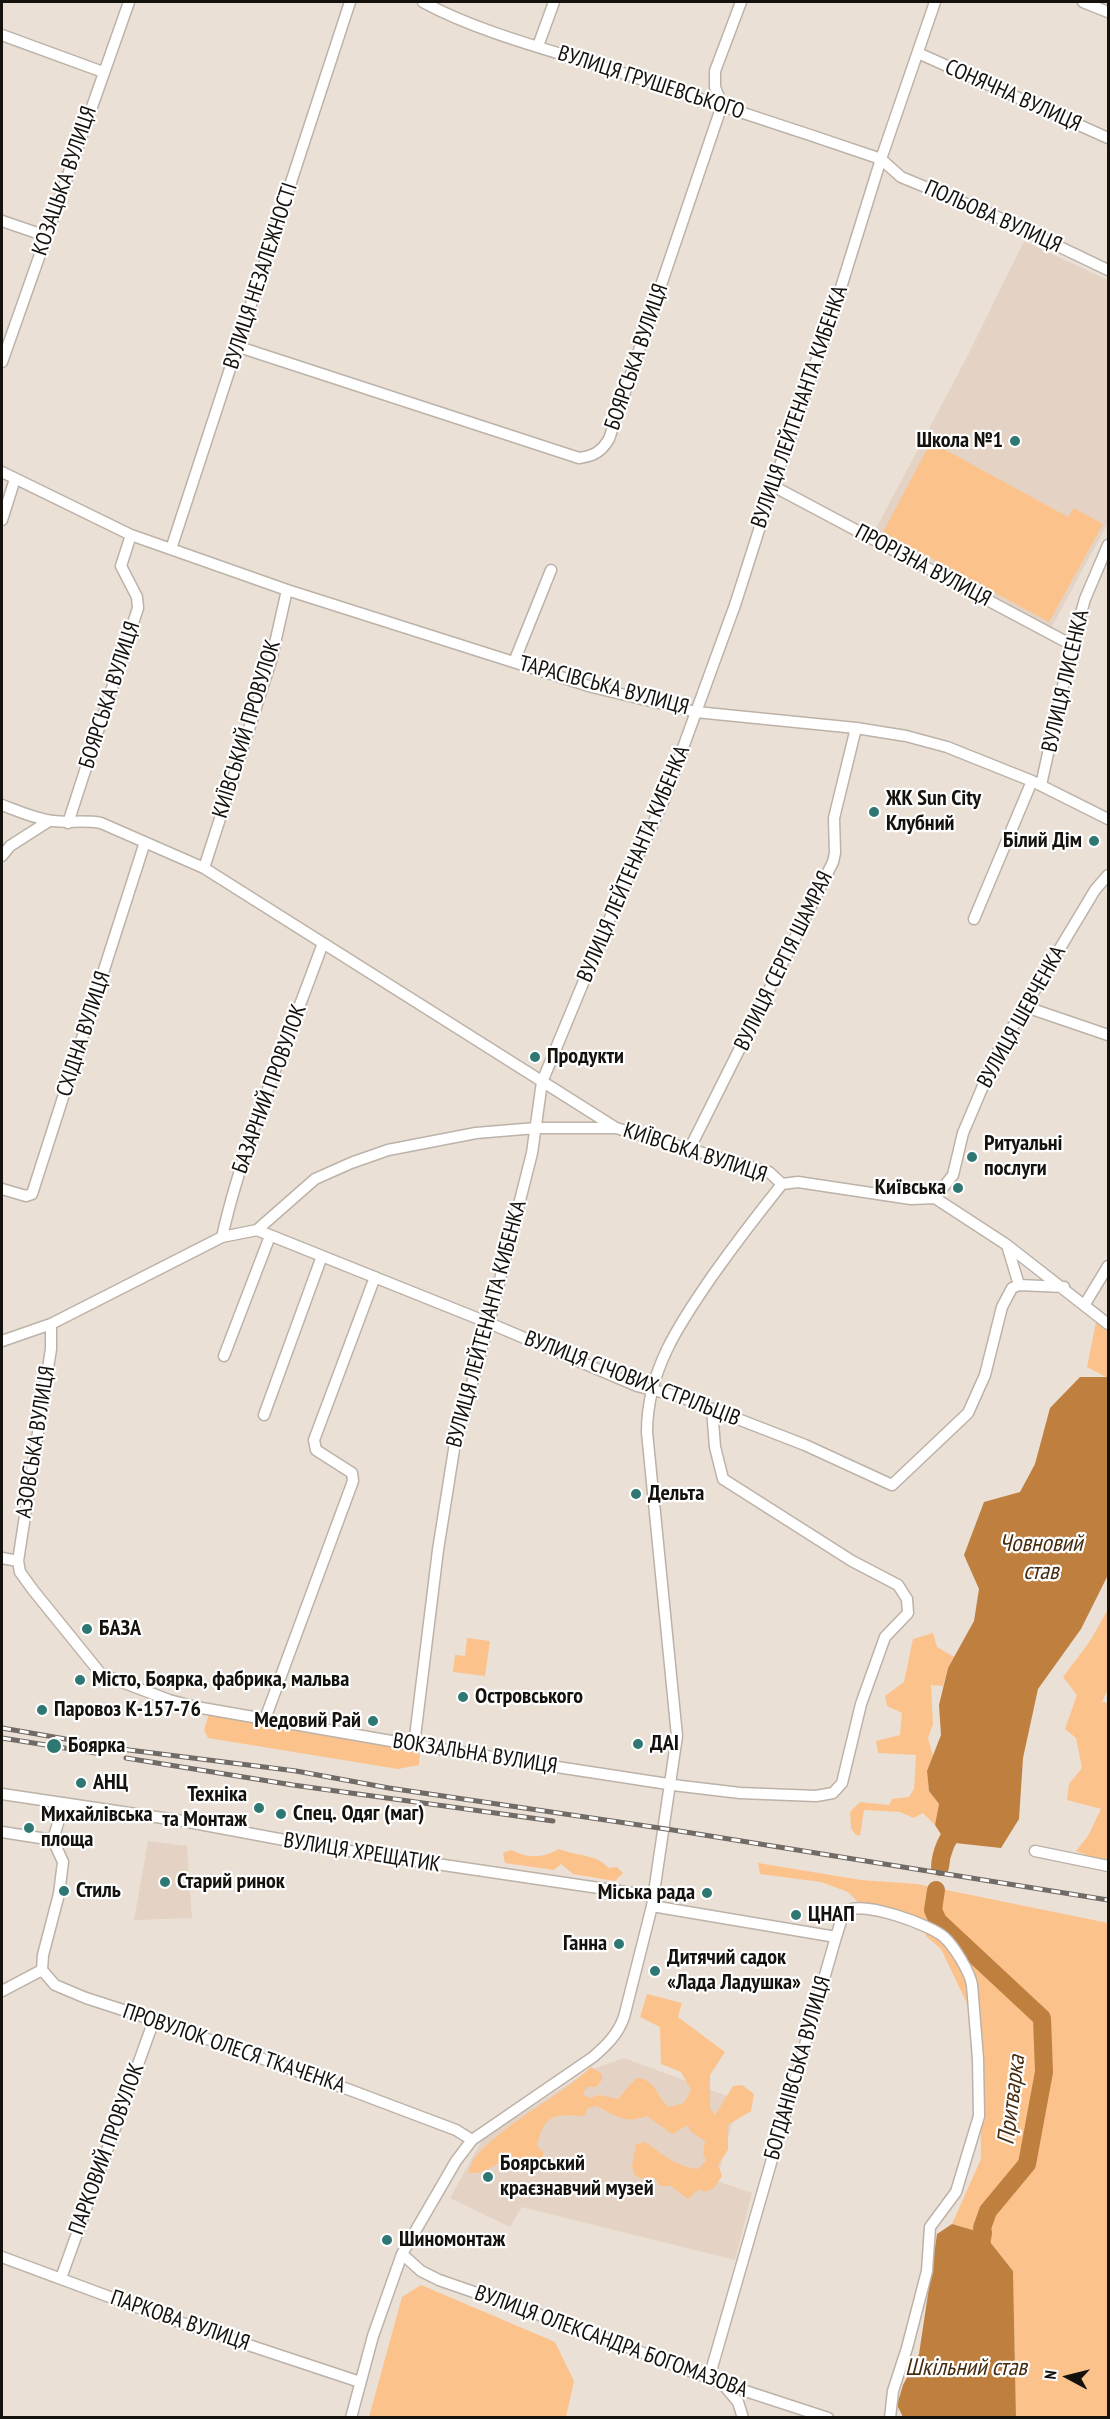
<!DOCTYPE html>
<meta charset="utf-8">
<style>
body{margin:0}
#map{position:relative;width:1110px;height:2419px;overflow:hidden;background:#ebe0d6;font-family:"PT Sans Narrow",sans-serif}
canvas{display:block}
.frame{position:absolute;inset:0;border:3px solid #15120e;pointer-events:none}
.north{position:absolute;left:1038px;top:2347px;width:60px;height:60px;-webkit-text-stroke:4px #fff;paint-order:stroke;rotate:277deg;font-size:16px;font-weight:700;line-height:24px;text-align:center;color:#15120e}
.north::after{content:'';display:block;margin:auto;width:21px;height:27px;background:#15120e;clip-path:polygon(50% 0,100% 100%,50% 72%,0 100%)}
</style>
<div id="map">
<canvas width="1110" height="2419"></canvas>
<div class="frame"></div>
<div class="north">N</div>
</div>
<script>
const ctx = document.querySelector('canvas').getContext('2d');
ctx.lineJoin = 'round';
function fill(path, color) { ctx.fillStyle = color; ctx.fill(path, 'evenodd'); }
function stroke(path, color, width, dash) { ctx.strokeStyle = color; ctx.lineWidth = width; ctx.lineCap = dash ? 'butt' : 'round'; ctx.setLineDash(dash || []); ctx.stroke(path); }
function label(font, color, halo, rows, align = 'center') {
  ctx.font = font + ' "PT Sans Narrow",sans-serif'; ctx.lineWidth = 4.5; ctx.setLineDash([]); ctx.textBaseline = 'middle'; ctx.strokeStyle = halo; ctx.fillStyle = color; for (const [text, x, y, turn = 0] of rows) {
    ctx.save(); ctx.translate(x, y); ctx.rotate((+turn || 0) * Math.PI / 180); ctx.textAlign = isNaN(turn) ? turn : align; if (halo) ctx.strokeText(text, 0, 0); ctx.fillText(text, 0, 0); ctx.restore();
  }
}
fill(new Path2D(`
 M1024,241l84,39v243l-57,105 -176,-98 91,-171z
 M148,1841l39,5 5,72 -58,2z
 M624,2058l114,42 -21,81 35,12 -17,67 -213,-53 -12,20 -60,-29 32,-58 106,-69z`), '#e4d3c4');
fill(new Path2D(`
 M931,442l137,75 6,-9 29,16 -54,98 -166,-90z
 M1096,1322l12,9v47l-21,-11z
 M1108,1609v80l-6,13 6,1v160l-32,-12 12,-15 13,-27 -34,-9 2,-16 13,-16 -6,-30 -11,-9 12,-34 -14,-18 27,-36z
 M933,1633l4,14 17,10 -6,11 -5,18 -12,-1 2,39 -5,14 5,18 -6,15 2,20 10,13 -4,21 -12,-12 -9,5 -14,-6 -36,-2 -4,26 -5,-2 -4,-6 -1,-16 10,-10 29,3 3,-6 17,-2 5,-8 2,-34 -38,-2 -2,-12 24,-6 2,-22 -15,-7 -2,-10 19,-14 9,-43z
 M467,1638l23,3 -5,35 -32,-4 2,-17 10,1z
 M209,1713l211,39 -1,13 -21,4 -190,-31 -4,-8z
 M559,1849c20,8 35,4 50,19l8,-1 6,6 -8,8 -42,-7 -12,-10 -7,6 -49,-7 -2,-10 8,-3c18,9 31,8 48,-1z
 M758,1863l103,17 56,4 191,39v494h-92l-3,-146 -30,-38 -31,-9 29,-65 -1,-144 -8,-1 -31,-65 -15,-13 -2,-15 -65,-18 -11,-11 -27,-10 -61,-8z
 M647,1994l35,9 -4,14 47,35 -15,23v33l5,7 18,-29 9,-1 12,9 -3,17 -23,14v25l-10,15 4,11 -8,12 -10,4 -5,-3 -11,10 -17,-13h-11l-6,-8 -10,1 -9,-3 -3,-10 4,-22 9,-2c17,12 32,25 53,27l8,-8 -3,-8 2,-12 -15,-10 -2,-6 -16,9 -25,-18c-22,8 -30,1 -50,-10l-9,2 -4,8c-29,-2 -40,-3 -47,30l6,6v9l-14,6 -21,-11c-11,8 -25,19 -40,17 2,-5 4,-12 8,-17 32,-36 80,-56 115,-89l11,7v6l-6,7h-9l-4,7 6,4 11,-3 18,4 18,-21c22,2 19,18 33,29l15,-4 7,-13 -10,-18 -20,-8 -1,-37 -20,-10z
 M421,2285l134,57 19,39 -8,36h-197l33,-120z`), '#fcc28c');
fill(new Path2D(`
 M1080,1377h28v198l-27,54 -43,60 -15,69 -4,61 -18,29 -55,-6 -11,-17 4,-21 -10,-13 -2,-20 14,-36 -2,-30 9,-37 26,-47 5,-32 -15,-34 20,-53 36,-10 15,-28 15,-56z
 M952,2224l31,9 30,38 3,146h-113l-6,-12 6,-20 16,-31 18,-120z`), '#bf7f3e');
stroke(new Path2D(`
 M940,1867c1,-19 10,-31 19,-46
 M936,1890l-3,20 5,11 104,97 2,54 -17,92 -39,47 -6,17 1,5 -4,23`), '#bf7f3e', 18);
const minor = new Path2D(`
 M423,2c53,29 126,48 184,66 92,30 183,60 274,91l20,18 90,37 117,56
 M1083,2l25,10
 M2,35l101,37
 M538,46l16,-44
 M918,53l190,85
 M2,221l44,15
 M239,347l340,111c15,-2 22,-6 30,-19l113,-334 -7,-18v-16l26,-69
 M2,362l127,-360
 M2,472l129,63 156,55 305,97 104,25 160,16 50,8 41,11 85,34 76,38
 M773,486l299,159
 M2,520l13,-41
 M171,549l179,-547
 M514,662l37,-92
 M1041,785l31,-140 13,-46 23,-54
 M2,805c16,6 34,14 51,16 16,2 32,-1 48,2l103,45 412,260 153,44 13,12
 M68,823l70,-215 -1,-11 -16,-31 10,-31
 M2,856l8,-10 39,-25
 M204,868l67,-207 16,-71
 M974,919l58,-138
 M1026,1007l82,28
 M689,1150l144,-288 2,-9 -1,-35 22,-90
 M782,1184l16,-2 113,17 24,-1 72,47 101,79
 M2,1189l24,7 6,-2 113,-352
 M935,1198l18,-23 10,-42 34,-80 98,-163 13,-15
 M257,1230l58,-51 36,-16 37,-13 88,-17 60,-5h80
 M222,1237c22,-98 67,-199 101,-294
 M1007,1245l12,40
 M1085,1304l23,-38
 M2,1341l49,-17 171,-87 35,-7 232,93 148,63 44,11 124,48 87,40 76,-72 17,-38 17,-68 10,-19 7,-3 45,2
 M224,1356l46,-120
 M264,1415l58,-159
 M2,1558l16,3 2,11 13,18 68,84 68,26 27,7 218,38 267,41 59,7 76,3 17,-3 9,-10 19,-79 24,-67 23,-24 -1,-14 -9,-14 -46,-24 -129,-82 -8,-32 -3,-38
 M18,1561l33,-212v-25
 M265,1719l88,-238 -1,-8 -36,-23 -2,-10 61,-163
 M414,1745l24,-195 17,-107 34,-120 43,-170 10,-71 73,-176 49,-106 32,-88 39,-107 38,-119 61,-176 47,-151 54,-157
 M2,1794l181,27 139,26 331,49
 M2,1832l51,8 11,-37
 M1035,1851l73,15
 M652,1906l184,31 -127,441
 M836,1937c3,-8 5,-21 11,-26 15,-11 84,14 97,26 10,9 26,35 28,48l6,74 1,57 -23,76 -26,35 -3,44 -20,77 -14,43 -3,27
 M42,1970l13,15 31,13 68,22 196,70 106,40 16,10
 M42,1970l1,-15 16,-61 4,-32 -10,-22
 M2,1991l40,-21
 M402,2254l19,17 18,9 147,51 135,52 107,35
 M2,2257l159,59 199,66
 M61,2278l93,-258
 M722,2383l16,19 5,16
 M351,2418l22,-82 29,-82 54,-93 16,-21 121,-83c14,-12 25,-23 31,-40l28,-111 25,-170 -30,-304c0,-61 32,-108 66,-157 22,-31 45,-61 69,-91`);
stroke(minor, '#bcb2a8', 13);
stroke(minor, '#fff', 10);
const rail = new Path2D(`
 M2,1728l127,22 167,21 93,17 284,42 435,70
 M2,1738l94,15
 M126,1758l167,27 260,36`);
stroke(rail, '#726b65', 5);
stroke(rail, '#fff', 3, [9]);
for (const [x, y, r, color] of [
 [1015,441,6,"#2e7772"],
 [874,812,6,"#2e7772"],
 [1094,841,6,"#2e7772"],
 [535,1057,6,"#2e7772"],
 [972,1157,6,"#2e7772"],
 [958,1188,6,"#2e7772"],
 [636,1494,6,"#2e7772"],
 [87,1629,6,"#2e7772"],
 [80,1680,6,"#2e7772"],
 [463,1697,6,"#2e7772"],
 [42,1710,6,"#2e7772"],
 [373,1721,6,"#2e7772"],
 [638,1744,6,"#2e7772"],
 [54,1746,8,"#2e7772"],
 [81,1783,6,"#2e7772"],
 [259,1808,6,"#2e7772"],
 [281,1814,6,"#2e7772"],
 [29,1828,6,"#2e7772"],
 [165,1882,6,"#2e7772"],
 [64,1891,6,"#2e7772"],
 [707,1893,6,"#2e7772"],
 [796,1915,6,"#2e7772"],
 [619,1944,6,"#2e7772"],
 [655,1971,6,"#2e7772"],
 [488,2177,6,"#2e7772"],
 [387,2240,6,"#2e7772"]
]) { const dot = new Path2D(); dot.arc(x, y, r, 0, 2 * Math.PI); ctx.fillStyle = color; ctx.fill(dot); stroke(dot, '#fff', 2); }
label('22px', '#15120e', '#fff', [
 ["ВУЛИЦЯ ГРУШЕВСЬКОГО",651,83,18],
 ["СОНЯЧНА ВУЛИЦЯ",1013,96,24],
 ["КОЗАЦЬКА ВУЛИЦЯ",65,181,-71],
 ["ПОЛЬОВА ВУЛИЦЯ",993,217,24],
 ["ВУЛИЦЯ НЕЗАЛЕЖНОСТІ",261,276,-72],
 ["БОЯРСЬКА ВУЛИЦЯ",637,357,-71],
 ["ВУЛИЦЯ ЛЕЙТЕНАНТА КИБЕНКА",800,407,-71],
 ["ПРОРІЗНА ВУЛИЦЯ",923,566,28],
 ["ВУЛИЦЯ ЛИСЕНКА",1066,681,-77],
 ["ТАРАСІВСЬКА ВУЛИЦЯ",604,686,15],
 ["БОЯРСЬКА ВУЛИЦЯ",110,695,-72],
 ["КИЇВСЬКИЙ ПРОВУЛОК",247,729,-73],
 ["ВУЛИЦЯ ЛЕЙТЕНАНТА КИБЕНКА",634,864,-67],
 ["ВУЛИЦЯ СЕРГІЯ ШАМРАЯ",784,961,-64],
 ["ВУЛИЦЯ ШЕВЧЕНКА",1022,1017,-61],
 ["СХІДНА ВУЛИЦЯ",84,1034,-72],
 ["БАЗАРНИЙ ПРОВУЛОК",270,1089,-70],
 ["КИЇВСЬКА ВУЛИЦЯ",695,1153,18],
 ["ВУЛИЦЯ ЛЕЙТЕНАНТА КИБЕНКА",487,1324,-75],
 ["ВУЛИЦЯ СІЧОВИХ СТРІЛЬЦІВ",632,1379,21],
 ["АЗОВСЬКА ВУЛИЦЯ",36,1442,-81],
 ["ВОКЗАЛЬНА ВУЛИЦЯ",475,1754,9],
 ["ВУЛИЦЯ ХРЕЩАТИК",362,1853,9],
 ["ПРОВУЛОК ОЛЕСЯ ТКАЧЕНКА",234,2049,19],
 ["БОГДАНІВСЬКА ВУЛИЦЯ",798,2068,-74],
 ["ПАРКОВИЙ ПРОВУЛОК",107,2149,-70],
 ["ПАРКОВА ВУЛИЦЯ",180,2321,19],
 ["ВУЛИЦЯ ОЛЕКСАНДРА БОГОМАЗОВА",611,2342,20]
]);
label('bold 22px', '#15120e', '#fff', [
 ["Школа №1",1003,441,"right"],
 ["ЖК Sun City",886,799],
 ["Клубний",886,824],
 ["Білий Дім",1082,841,"right"],
 ["Продукти",547,1057],
 ["Ритуальні",984,1144],
 ["послуги",984,1169],
 ["Київська",946,1188,"right"],
 ["Дельта",648,1494],
 ["БАЗА",99,1629],
 ["Місто, Боярка, фабрика, мальва",92,1680],
 ["Островського",475,1697],
 ["Паровоз К-157-76",54,1710],
 ["Медовий Рай",361,1721,"right"],
 ["ДАІ",650,1744],
 ["Боярка",68,1746],
 ["АНЦ",93,1783],
 ["Техніка",247,1795,"right"],
 ["та Монтаж",247,1820,"right"],
 ["Спец. Одяг (маг)",293,1814],
 ["Михайлівська",41,1815],
 ["площа",41,1840],
 ["Старий ринок",177,1882],
 ["Стиль",76,1891],
 ["Міська рада",695,1893,"right"],
 ["ЦНАП",808,1915],
 ["Ганна",607,1944,"right"],
 ["Дитячий садок",667,1958],
 ["«Лада Ладушка»",667,1983],
 ["Боярський",500,2164],
 ["краєзнавчий музей",500,2189],
 ["Шиномонтаж",399,2240]
], 'left');
label('italic 24px', '#472c10', '#fff', [
 ["Човновий",1041,1544],
 ["став",1041,1572],
 ["Притварка",1012,2100,-83],
 ["Шкільний став",966,2368]
]);
</script>
